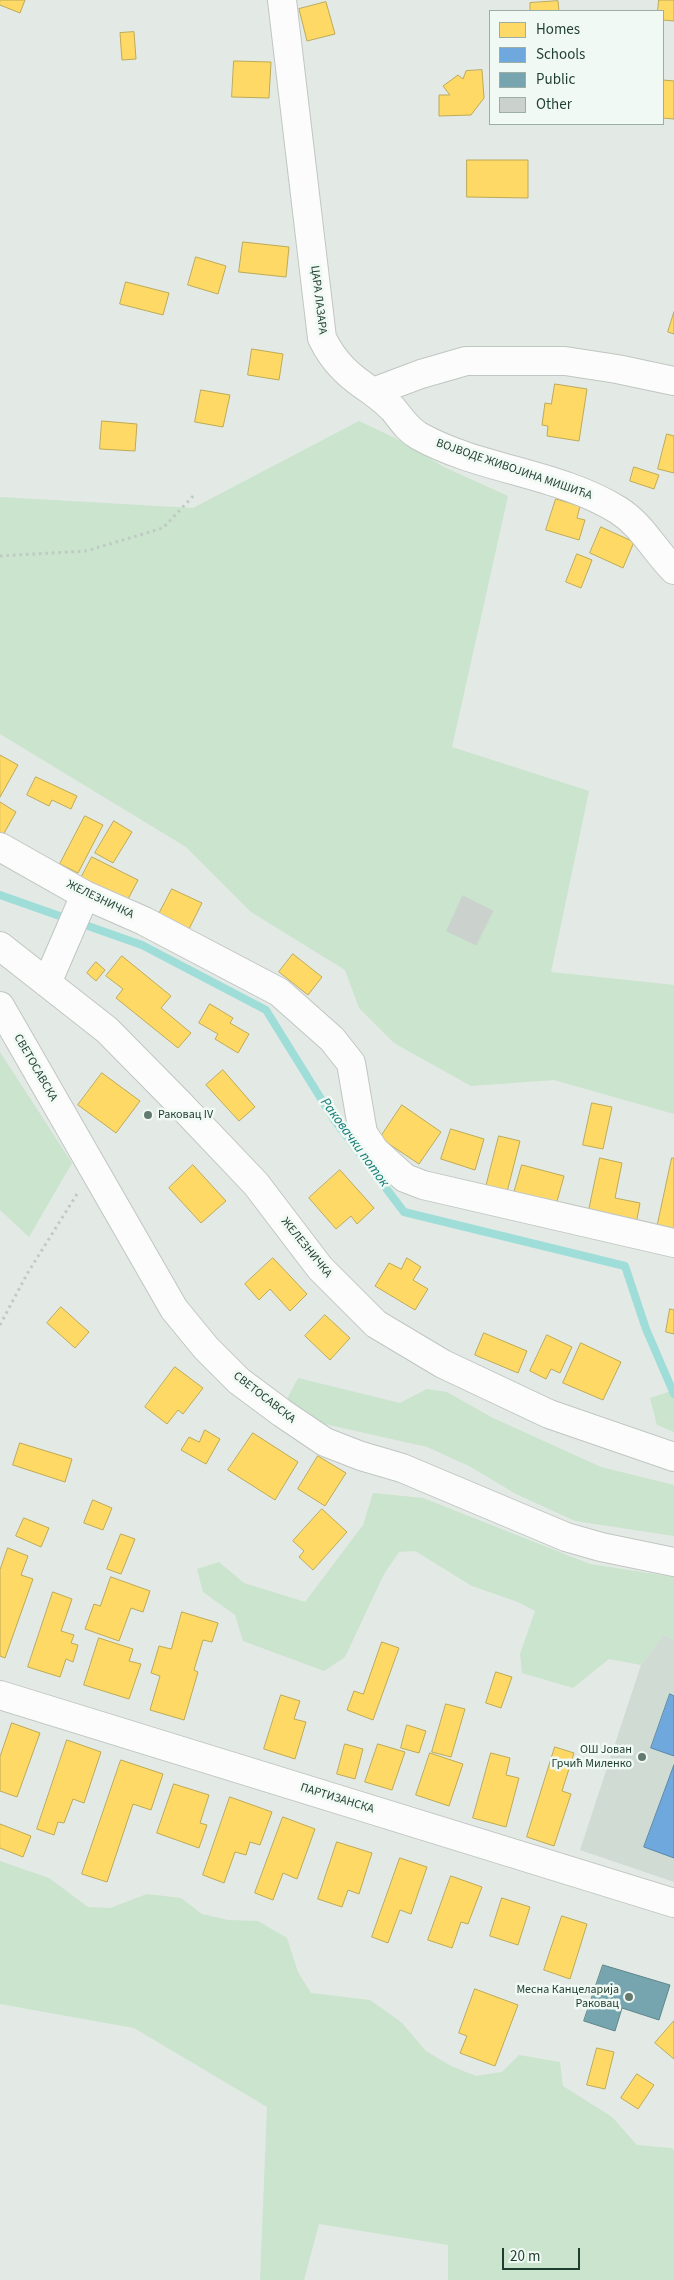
<!DOCTYPE html>
<meta charset="utf-8">
<style>
body{margin:0}
#map{position:relative;width:674px;height:2280px;overflow:hidden;background:#e3e9e5;font-family:"Source Sans 3",sans-serif}
canvas{display:block}
.legend{position:absolute;left:489px;top:10px;width:175px;height:115px;box-sizing:border-box;background:#f0f9f3;border:1px solid #9caea5;margin:0;padding:6px 9px;list-style:none;font-size:15px;color:#1f3e2f}
.legend li{display:flex;align-items:center;gap:10px;height:25px}
.legend b{width:25px;border:1px solid #9caea5}
.scale{position:absolute;left:502px;top:2248px;width:78px;height:22px;box-sizing:border-box;border:2px solid #1f3e2f;border-top:0;padding-left:6px;font-size:15px;line-height:18px;white-space:nowrap;color:#1f3e2f;-webkit-text-stroke:4px #f0f9f3;paint-order:stroke}
</style>
<div id="map">
<canvas width="674" height="2280"></canvas>
<ul class="legend">
<li><b style="height:14px;background:#ffd966"></b>Homes</li>
<li><b style="height:14px;background:#6fa8dc"></b>Schools</li>
<li><b style="height:14px;background:#76a5af"></b>Public</li>
<li><b style="height:14px;background:#cbd2ce"></b>Other</li>
</ul>
<div class="scale">20 m</div>
</div>
<script>
const ctx = document.querySelector('canvas').getContext('2d');
ctx.lineJoin = 'round';
function fill(path, color) { ctx.fillStyle = color; ctx.fill(path, 'evenodd'); }
function stroke(path, color, width, dash) { ctx.strokeStyle = color; ctx.lineWidth = width; ctx.lineCap = dash ? 'butt' : 'round'; ctx.setLineDash(dash || []); ctx.stroke(path); }
function label(font, color, halo, rows, align = 'center') {
  ctx.font = font + ' "Source Sans 3",sans-serif'; ctx.lineWidth = 5; ctx.setLineDash([]); ctx.textBaseline = 'middle'; ctx.strokeStyle = halo; ctx.fillStyle = color; for (const [text, x, y, turn = 0] of rows) {
    ctx.save(); ctx.translate(x, y); ctx.rotate((+turn || 0) * Math.PI / 180); ctx.textAlign = isNaN(turn) ? turn : align; if (halo) ctx.strokeText(text, 0, 0); ctx.fillText(text, 0, 0); ctx.restore();
  }
}
fill(new Path2D(`
 M663,1635l11,5v242l-94,-32 61,-185z`), '#d0dbd4');
fill(new Path2D(`
 M359,421l38,18 47,28 64,29 -56,251 137,44 -38,181 123,13v129l-120,-34 -83,6 -77,-43 -35,-35 -14,-38 -94,-58 -65,-65 -186,-113v-237l193,11z
 M0,1052l72,111 -43,74 -29,-27z
 M298,1378l102,25 27,-14 20,3 46,26 108,49 73,18v51l-99,-15 -59,-27 -47,-28 -42,-19 -120,-27 -20,-21z
 M674,1390v42l-17,-7 -7,-27z
 M373,1493l50,5 167,66 84,13v63l-11,-5 -22,30 -32,-6 -36,29 -51,-15 -2,-19 15,-43 -17,-9 -46,-16 -57,-35 -16,1 -15,22 -39,83 -21,14 -81,-30 -8,-26 -32,-23 -6,-23 22,-7 25,21 61,19 58,-77z
 M0,1861l49,17 39,29 22,1 37,-14 34,4 21,16 26,6 30,1 29,17 11,34 13,21 59,7 31,22 25,29 25,15 25,10 26,-4 17,-17 41,7 3,24 49,31 25,28 34,3 3,2v130h-226v-35l-129,-21 -15,56h-44l7,-173 -133,-79 -134,-24z`), '#cae4cd');
const homes = new Path2D(`
 M0,0h25l-5,13 -20,-8z
 M659,0h15v21l-11,-1v-9h-5z
 M558,1l1,10h-29v-8z
 M326,2l9,32 -28,7 -8,-32z
 M134,32l2,27 -14,1 -2,-27z
 M234,61l37,1 -2,36 -37,-1z
 M482,70l2,28 -13,17 -32,1v-21h11l-7,-9 15,-11 5,4 3,-8z
 M663,80l11,1v38l-11,-1z
 M467,160h61v38l-61,-1z
 M243,242l46,5 -3,30 -47,-5z
 M196,257l30,9 -8,28 -30,-9z
 M126,282l43,11 -6,22 -43,-11z
 M674,312v22l-6,-2z
 M252,349l31,5 -4,26 -31,-5z
 M555,384l32,5 -8,52 -32,-5 1,-10 -6,-1 3,-22 6,1z
 M201,390l29,5 -7,32 -28,-5z
 M102,421l35,3 -2,27 -35,-2z
 M667,434l7,2v37l-16,-4z
 M634,467l25,8 -5,14 -24,-8z
 M556,499l24,7 -3,12 8,2 -6,20 -33,-10z
 M601,527l33,15 -11,26 -33,-15z
 M577,554l15,6 -11,28 -15,-6z
 M0,755l18,10 -18,32z
 M36,777l41,19 -6,13 -19,-9 -3,6 -22,-11z
 M0,802l16,10 -13,23 -3,-2z
 M85,816l18,9 -25,48 -18,-9z
 M114,821l18,11 -19,31 -18,-10z
 M92,857l46,23 -11,21 -46,-23z
 M172,889l30,14 -13,26 -30,-15z
 M293,954l29,23 -14,18 -29,-23z
 M122,956l49,40 -10,12 30,25 -13,15 -62,-50 7,-9 -17,-13z
 M96,962l9,8 -9,11 -9,-8z
 M210,1004l23,14 -3,5 19,11 -11,19 -23,-14 3,-5 -19,-11z
 M223,1070l32,37 -16,14 -33,-36z
 M102,1073l38,28 -24,32 -38,-28z
 M592,1103l20,4 -9,42 -20,-4z
 M402,1105l39,27 -22,32 -39,-26z
 M451,1129l33,10 -9,31 -34,-11z
 M499,1136l21,5 -13,51 -21,-5z
 M600,1158l22,5 -7,35 25,5 -4,21 -48,-9z
 M672,1158h2v74l-17,-4z
 M193,1165l33,36 -25,22 -32,-35z
 M522,1165l42,11 -8,29 -42,-12z
 M340,1170l34,38 -17,16 -6,-8 -15,13 -27,-31z
 M273,1258l34,36 -17,17 -20,-22 -11,11 -14,-16z
 M407,1258l14,9 -8,13 15,9 -13,21 -40,-24 14,-23 12,6z
 M61,1307l28,25 -14,16 -28,-25z
 M670,1309l4,1v24l-8,-2z
 M325,1315l25,23 -20,22 -25,-24z
 M484,1333l43,18 -9,22 -43,-18z
 M547,1335l25,12 -12,26 -9,-4 -5,10 -16,-8z
 M581,1343l40,19 -18,38 -40,-17z
 M175,1367l28,21 -20,26 -5,-4 -11,14 -22,-17z
 M205,1430l15,9 -14,25 -25,-14 8,-13 10,5z
 M253,1433l45,29 -23,38 -47,-30z
 M20,1443l52,16 -7,23 -52,-17z
 M318,1456l28,17 -21,33 -27,-17z
 M93,1500l19,8 -9,22 -19,-7z
 M322,1509l25,23 -34,38 -14,-13 5,-6 -11,-10z
 M24,1518l25,10 -8,19 -25,-11z
 M121,1534l14,5 -14,35 -14,-5z
 M8,1548l20,8 -7,19 12,4 -28,79 -5,-2v-86z
 M111,1577l39,14 -7,21 -12,-4 -12,33 -34,-12 9,-25 6,2z
 M53,1592l19,7 -11,32 13,4 -3,8 7,2 -5,17 -7,-3 -6,18 -32,-10z
 M182,1612l36,11 -6,19 -9,-2 -9,30 4,2 -14,48 -34,-10 10,-34 -9,-3 8,-27 12,3z
 M99,1638l34,11 -4,12 12,3 -12,35 -45,-14z
 M382,1642l17,6 -26,72 -26,-10 7,-19 9,3z
 M496,1672l16,5 -11,31 -15,-5z
 M281,1695l19,6 -6,18 12,3 -11,37 -31,-10z
 M446,1704l19,5 -14,48 -19,-5z
 M12,1723l28,10 -23,64 -17,-6v-34z
 M407,1725l19,6 -7,22 -18,-5z
 M67,1740l34,12 -17,51 -11,-4 -9,24 -6,-1 -4,13 -17,-6z
 M345,1744l18,5 -8,30 -18,-5z
 M378,1744l27,8 -13,38 -27,-8z
 M555,1747l19,6 -12,38 9,3 -17,52 -27,-9z
 M430,1753l33,11 -14,42 -33,-11z
 M491,1753l19,5 -4,17 13,3 -13,49 -33,-9z
 M121,1760l42,14 -12,36 -18,-6 -26,78 -25,-8z
 M174,1784l35,11 -9,28 7,2 -8,23 -42,-15z
 M230,1797l42,15 -12,33 -10,-3 -4,13 -11,-3 -11,31 -21,-8z
 M283,1817l32,12 -18,50 -14,-6 -10,27 -18,-7z
 M0,1824l31,12 -8,21 -23,-9z
 M337,1842l35,11 -13,41 -11,-4 -6,17 -24,-8z
 M400,1858l27,9 -16,47 -11,-4 -12,33 -16,-6z
 M451,1876l31,11 -14,37 -7,-2 -9,26 -24,-8z
 M502,1898l28,9 -12,38 -28,-9z
 M562,1916l25,8 -17,55 -26,-9z
 M475,1989l43,16 -23,61 -35,-13 7,-17 -8,-3z
 M674,2021v38l-19,-16z
 M597,2048l17,4 -9,37 -18,-4z
 M637,2074l17,11 -16,24 -17,-11z`);
fill(homes, '#ffd966');
stroke(homes, '#bcaa56', 1);
const schools = new Path2D(`
 M670,1694l4,2v60l-23,-8z
 M674,1765v93l-30,-11z`);
fill(schools, '#6fa8dc');
stroke(schools, '#5788a8', 1);
const public = new Path2D(`
 M603,1965l67,20 -11,35 -37,-12 -7,23 -31,-10z`);
fill(public, '#76a5af');
stroke(public, '#5c8689', 1);
stroke(new Path2D(`
 M0,895l142,50 124,65 67,108 71,94 221,54 21,63 28,65`), '#9eddd8', 8);
const building = new Path2D(`
 M463,896l30,15 -17,34 -29,-14z`);
fill(building, '#cbd2ce');
stroke(building, '#cbd2ce', 1);
const minor = new Path2D(`
 M282,0l40,338c12,25 28,39 51,54l48,-18 45,-13h99l52,8 57,12
 M373,392c7,5 14,11 20,17 9,11 14,20 26,27 61,34 140,37 199,74 24,15 36,40 56,60
 M0,847l85,48 59,26 135,71 53,47 19,24 12,70 12,18 30,27 18,7 251,58
 M0,946l107,84 71,72 78,82 64,84 56,56 67,40 106,50 125,43
 M47,983l38,-88
 M0,1006l174,303 32,39 33,33 43,32 43,29 36,14 41,12 164,69 35,10 73,15
 M0,1695l674,208`);
stroke(minor, '#c0c6c2', 30);
stroke(new Path2D(`
 M0,556l86,-5 77,-23 32,-34
 M0,1325l27,-51 50,-80`), '#c0cac4', 3, [2.5, 4]);
stroke(minor, '#fbfcfb', 28);
for (const [x, y, r, color] of [
 [148,1115,5,"#647a6f"],
 [642,1757,5,"#647a6f"],
 [629,1997,5,"#647a6f"]
]) { const dot = new Path2D(); dot.arc(x, y, r, 0, 2 * Math.PI); ctx.fillStyle = color; ctx.fill(dot); stroke(dot, '#f0f9f3', 2); }
label('12px', '#1f3e2f', '#f0f9f3', [
 ["ЦАРА ЛАЗАРА",318,300,83],
 ["ВОЈВОДЕ ЖИВОЈИНА МИШИЋА",514,470,19],
 ["ЖЕЛЕЗНИЧКА",100,900,26],
 ["СВЕТОСАВСКА",35,1068,60],
 ["ЖЕЛЕЗНИЧКА",306,1248,51],
 ["СВЕТОСАВСКА",264,1398,38],
 ["ПАРТИЗАНСКА",337,1799,17]
]);
label('12px', '#1f3e2f', '#f0f9f3', [
 ["Раковац IV",158,1115,"left"],
 ["ОШ Јован",632,1750],
 ["Грчић Миленко",632,1764],
 ["Месна Канцеларија",619,1990],
 ["Раковац",619,2004]
], 'right');
label('italic 14px', '#137b77', '#f0f9f3', [
 ["Раковачки поток",354,1143,54]
]);
</script>
